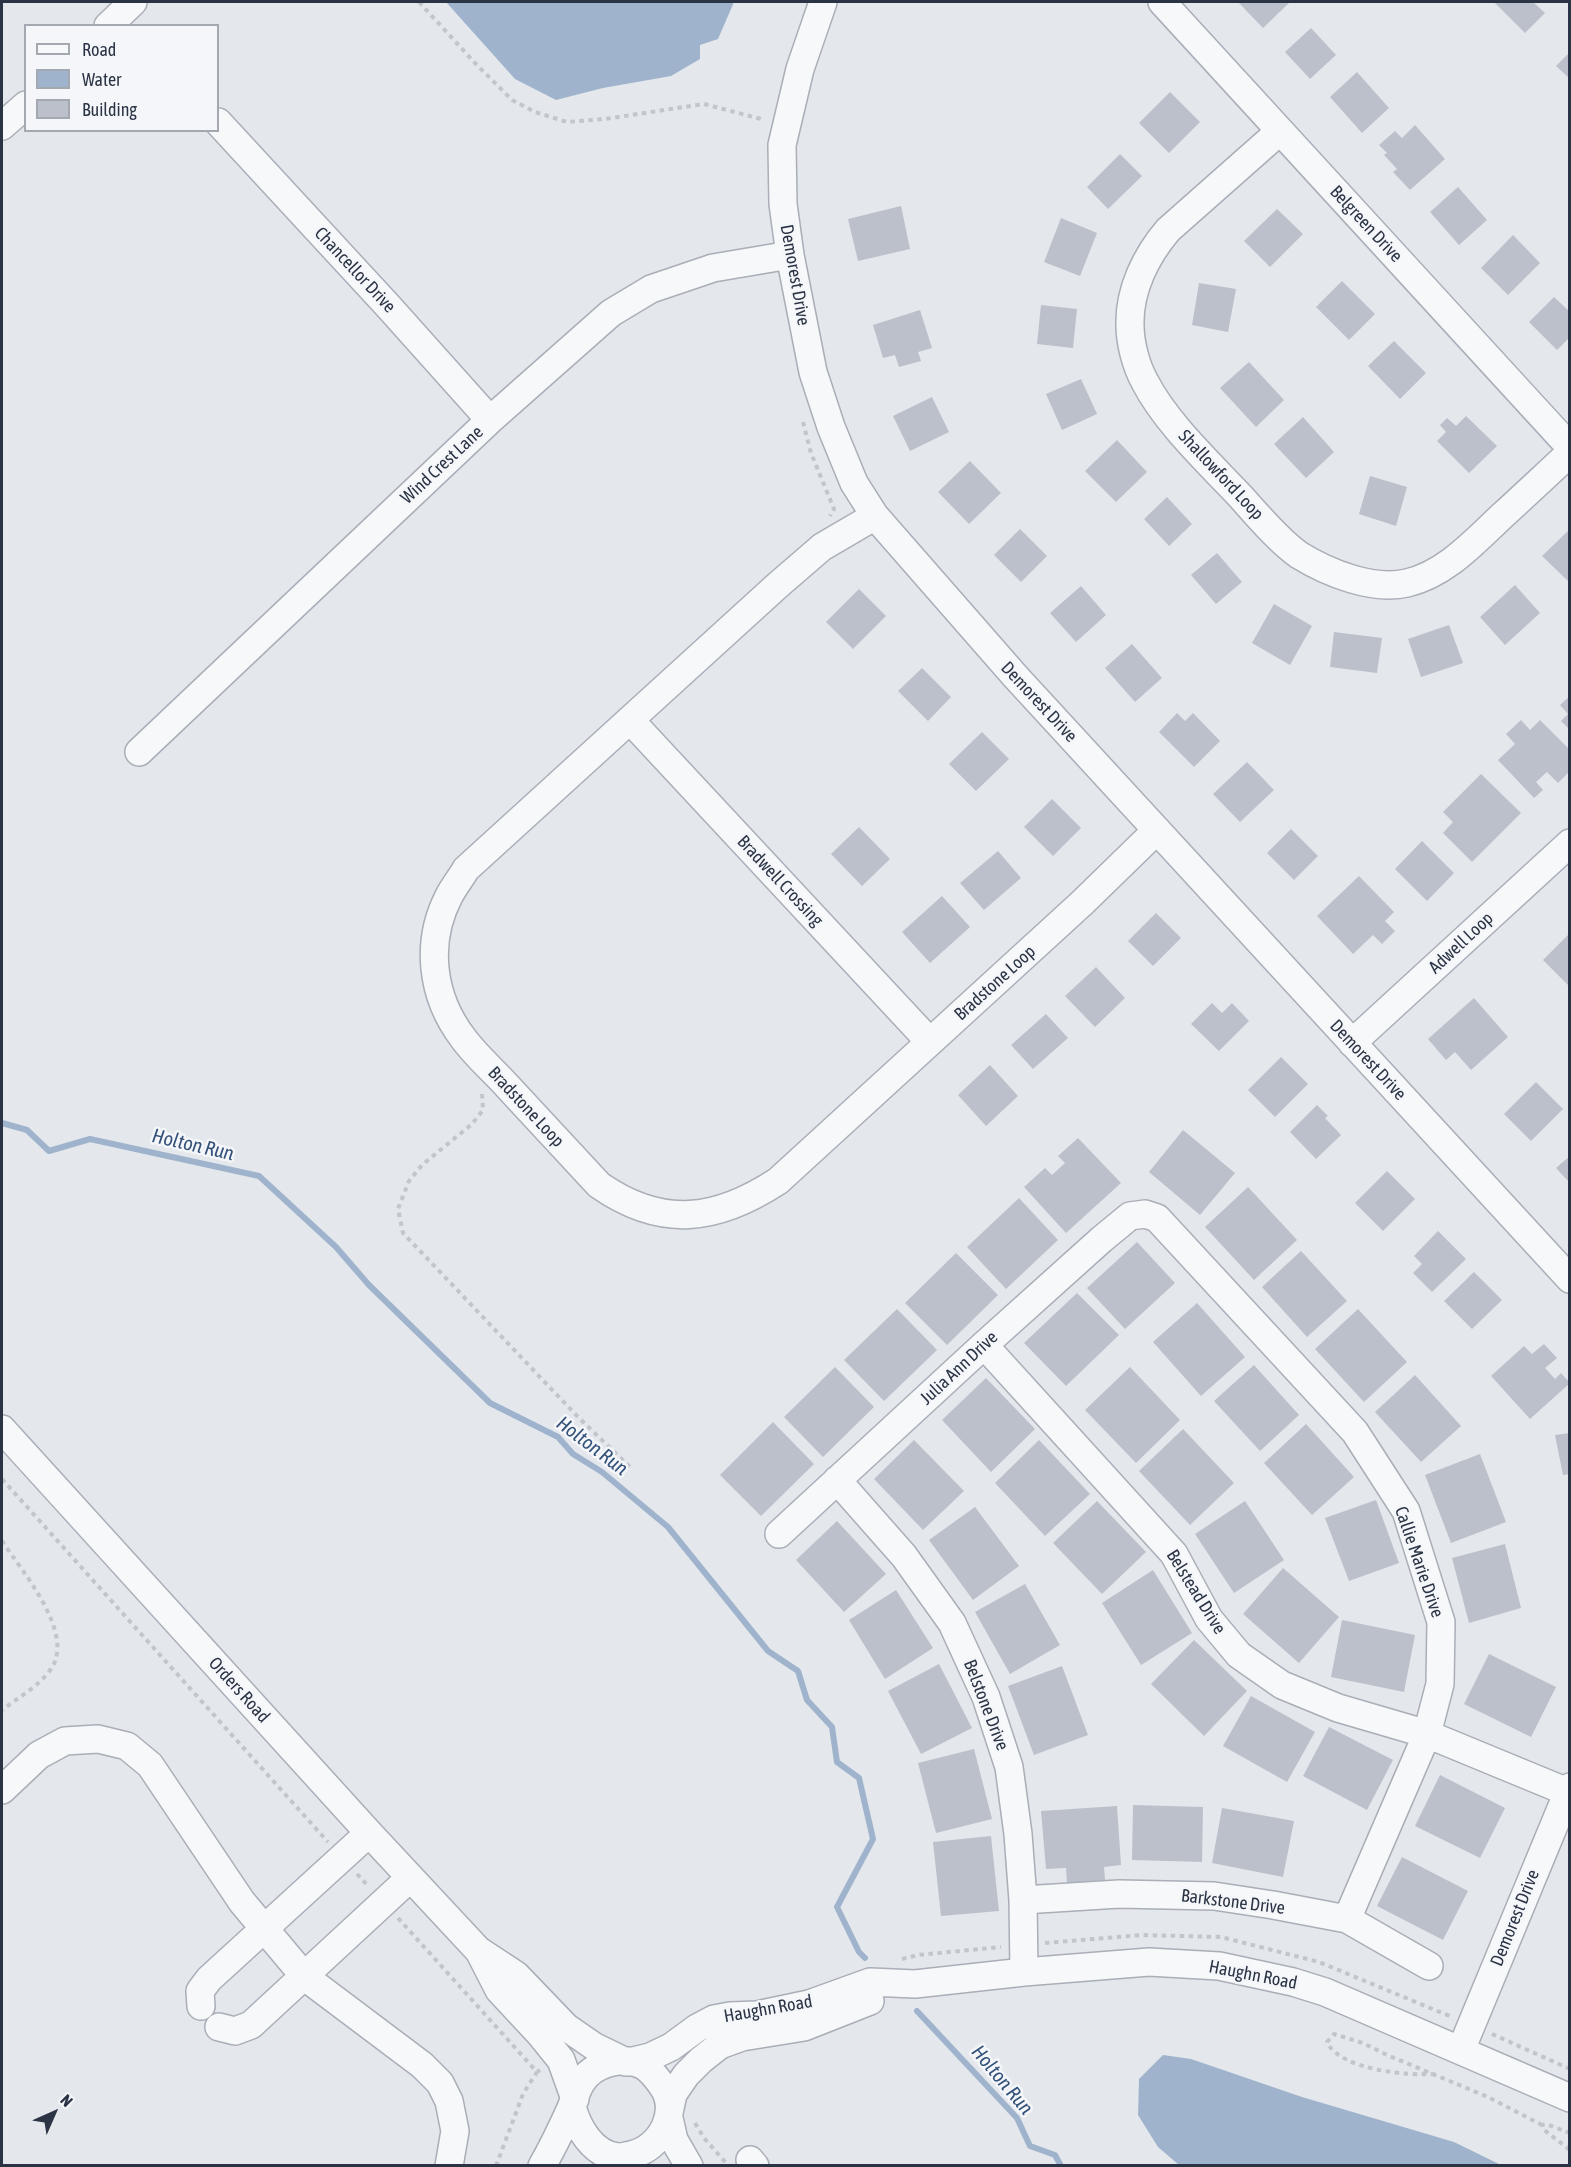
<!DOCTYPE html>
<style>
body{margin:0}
#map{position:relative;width:1571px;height:2167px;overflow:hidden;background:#e4e7ec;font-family:"Asap Condensed",sans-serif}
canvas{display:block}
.frame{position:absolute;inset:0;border:3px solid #2b3445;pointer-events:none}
.legend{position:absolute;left:24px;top:24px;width:195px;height:108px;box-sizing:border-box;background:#f4f6f9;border:2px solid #a4a8b1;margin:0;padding:8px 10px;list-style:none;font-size:18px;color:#2b3445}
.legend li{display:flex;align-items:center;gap:12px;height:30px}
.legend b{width:30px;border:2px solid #a4a8b1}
.north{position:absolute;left:24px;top:2083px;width:60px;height:60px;-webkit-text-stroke:4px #f4f6f9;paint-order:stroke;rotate:45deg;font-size:16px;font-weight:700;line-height:24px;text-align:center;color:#2b3445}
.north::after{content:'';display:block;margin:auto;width:21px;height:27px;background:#2b3445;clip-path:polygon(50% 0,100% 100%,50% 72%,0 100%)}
</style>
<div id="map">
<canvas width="1571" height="2167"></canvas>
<div class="frame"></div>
<ul class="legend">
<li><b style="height:8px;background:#f7f8fa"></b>Road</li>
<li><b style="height:16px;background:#9fb4cc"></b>Water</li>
<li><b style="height:16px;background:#bbc0ca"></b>Building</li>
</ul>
<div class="north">N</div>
</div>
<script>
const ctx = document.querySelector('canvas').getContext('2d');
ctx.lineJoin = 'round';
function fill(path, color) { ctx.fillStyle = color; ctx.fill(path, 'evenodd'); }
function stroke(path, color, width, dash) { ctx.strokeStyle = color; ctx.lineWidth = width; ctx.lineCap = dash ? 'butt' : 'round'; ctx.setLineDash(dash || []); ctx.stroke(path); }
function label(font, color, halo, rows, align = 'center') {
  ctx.font = font + ' "Asap Condensed",sans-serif'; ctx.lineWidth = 5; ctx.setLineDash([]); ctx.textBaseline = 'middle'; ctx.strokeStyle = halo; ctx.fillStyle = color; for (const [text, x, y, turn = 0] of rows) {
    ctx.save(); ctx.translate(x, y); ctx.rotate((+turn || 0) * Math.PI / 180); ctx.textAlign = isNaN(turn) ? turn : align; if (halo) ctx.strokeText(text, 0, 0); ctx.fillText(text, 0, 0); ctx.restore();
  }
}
fill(new Path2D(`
 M446,2h288l-16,37 -18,6v14l-29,17 -68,12 -47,12 -41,-21z
 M1163,2055l28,4 111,38 152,45 47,23h-322l-21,-18 -20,-32 1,-36z`), '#9fb4cc');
stroke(new Path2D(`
 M2,1123l25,7 22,21 41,-12 169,37 77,71 33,38 121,118 68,34 15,17 29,18 66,55 100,124 30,20 9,29 25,27 5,35 22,16 14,61 -36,68 22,45 6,6
 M917,2011l100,107 13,28 25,9 6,11`), '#9fb4cc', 6);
fill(new Path2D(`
 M1238,2h52l-27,26z
 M1494,2h39l12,11 -20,20z
 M1311,28l25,27 -26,24 -25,-27z
 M1570,52v27l-14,-13z
 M1357,72l32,36 -27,25 -32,-36z
 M1170,92l30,30 -31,31 -30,-30z
 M1415,125l30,34 -35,31 -17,-18 4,-3 -13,-14 3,-2 -8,-8 16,-14 7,7z
 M1120,154l22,22 -34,33 -21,-22z
 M1458,187l29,33 -28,25 -29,-33z
 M901,206l9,43 -52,12 -10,-42z
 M1277,209l26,25 -33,33 -26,-26z
 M1061,218l36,15 -17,43 -36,-14z
 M1513,235l27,28 -32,32 -27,-27z
 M1342,281l33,33 -26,26 -33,-33z
 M1199,283l37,6 -8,43 -36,-7z
 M1554,297l16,15v25l-13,13 -28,-28z
 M1041,305l36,4 -4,39 -36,-4z
 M920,310l12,38 -14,4 3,9 -22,6 -4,-12 -12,3 -10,-33z
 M1394,341l32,32 -26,26 -32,-33z
 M1249,362l35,38 -28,27 -36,-39z
 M1081,379l16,35 -35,16 -16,-36z
 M932,397l17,35 -39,19 -17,-35z
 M1466,416l31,30 -28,27 -32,-32 9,-9 -6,-7 7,-7 9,8z
 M1303,417l31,35 -28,26 -32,-34z
 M1117,440l30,32 -31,30 -31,-31z
 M970,461l31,32 -32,31 -31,-32z
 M1370,476l37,11 -11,39 -37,-12z
 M1167,497l25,27 -23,22 -25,-27z
 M1020,529l27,27 -26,26 -27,-27z
 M1570,529v50l-2,2 -26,-25z
 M1217,553l25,29 -26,22 -25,-29z
 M1515,585l25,28 -35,32 -25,-28z
 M1081,586l25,29 -30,27 -26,-29z
 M859,589l27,27 -33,33 -27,-27z
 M1274,604l38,22 -22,39 -38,-22z
 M1449,625l14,38 -42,14 -13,-38z
 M1334,632l48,6 -5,35 -47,-6z
 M1132,644l30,34 -27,24 -30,-34z
 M922,668l29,29 -23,24 -30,-30z
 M1570,696v34l-9,-9 7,-7 -8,-9z
 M1177,713l8,8 8,-8 27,28 -26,26 -35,-35z
 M1521,720l9,10 10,-10 30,30v21l-12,12 -11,-11 -11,10 7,8 -9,8 -36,-38 17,-16 -9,-10z
 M982,732l27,27 -33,32 -27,-27z
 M1247,762l27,28 -34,32 -27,-28z
 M1481,774l40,39 -49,49 -29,-29 10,-11 -10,-10z
 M1052,799l29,29 -28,28 -29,-29z
 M859,827l31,32 -28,27 -31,-32z
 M1291,829l27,27 -24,24 -27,-27z
 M1422,841l32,32 -27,28 -32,-32z
 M998,851l23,27 -37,32 -24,-27z
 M1359,876l35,36 -9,9 10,10 -13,13 -9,-9 -20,19 -36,-38z
 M942,896l28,31 -40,36 -28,-31z
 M1156,913l25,25 -28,28 -25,-25z
 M1570,933v54l-27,-27z
 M1096,967l29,31 -30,29 -30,-31z
 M1474,998l34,39 -37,33 -16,-18 -9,8 -18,-21z
 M1212,1003l10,10 10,-10 17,18 -30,30 -28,-27z
 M1046,1014l22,24 -35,31 -22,-24z
 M1281,1057l27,27 -33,33 -27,-27z
 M990,1065l28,31 -32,30 -28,-31z
 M1536,1082l27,27 -32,32 -27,-27z
 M1317,1105l11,11 -3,2 16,17 -25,24 -26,-27z
 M1183,1130l52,43 -35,42 -51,-43z
 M1078,1138l43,45 -55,50 -42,-46 21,-19 7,7 13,-12 -7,-7z
 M1570,1156v27l-14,-15z
 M1387,1171l28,28 -32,32 -28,-28z
 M1248,1187l49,53 -43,40 -49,-53z
 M1019,1198l39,42 -52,49 -39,-42z
 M1438,1231l28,28 -34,33 -19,-19 9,-9 -8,-8z
 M1137,1242l38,41 -50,46 -38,-41z
 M1301,1251l46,50 -40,36 -45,-50z
 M956,1253l42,42 -51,50 -42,-42z
 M1474,1272l28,28 -30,29 -28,-28z
 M1077,1293l42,42 -53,51 -42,-43z
 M1197,1303l48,54 -44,39 -48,-54z
 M897,1309l40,41 -53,51 -40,-41z
 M1358,1309l49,53 -43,40 -49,-53z
 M1544,1344l13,14 -12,10 10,11 6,-6 9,10 -40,36 -39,-43 33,-30 8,8z
 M1254,1365l45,50 -39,36 -46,-50z
 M835,1367l39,40 -51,50 -39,-40z
 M1130,1367l50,53 -44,43 -51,-53z
 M1415,1375l46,51 -40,36 -46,-50z
 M986,1378l49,51 -44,43 -49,-52z
 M773,1422l41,42 -53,52 -41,-41z
 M1306,1424l48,53 -42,38 -48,-52z
 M1183,1429l51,54 -44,42 -51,-54z
 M1570,1433v41l-7,1 -8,-40z
 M914,1440l50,51 -41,39 -49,-51z
 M1039,1440l51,54 -45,42 -50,-53z
 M1480,1454l26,68 -55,21 -26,-68z
 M1376,1500l23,63 -50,18 -24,-63z
 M1097,1501l49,51 -44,42 -49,-51z
 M1245,1501l39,59 -50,33 -39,-59z
 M975,1507l44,59 -46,34 -44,-60z
 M837,1521l49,53 -42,38 -48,-52z
 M1505,1544l16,64 -52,15 -17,-65z
 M1283,1568l56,49 -40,46 -56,-49z
 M1153,1570l39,63 -51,32 -39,-62z
 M1025,1584l35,61 -50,29 -35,-62z
 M896,1590l37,58 -48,31 -36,-59z
 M1342,1620l73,15 -11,57 -73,-15z
 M1194,1640l53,51 -43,45 -53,-52z
 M1489,1654l67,33 -25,50 -67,-33z
 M939,1664l33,64 -51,26 -33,-63z
 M1062,1666l26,69 -54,20 -26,-69z
 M1251,1696l64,36 -28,50 -64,-36z
 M1329,1727l64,33 -26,50 -64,-34z
 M974,1749l18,70 -56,14 -18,-70z
 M1440,1775l65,33 -25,50 -65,-32z
 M1133,1805l70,2 -1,55 -70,-2z
 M1117,1806l4,59 -17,2 1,13 -38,3 -1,-15 -20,1 -5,-58z
 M1222,1808l72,13 -11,56 -71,-14z
 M991,1836l8,75 -58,5 -8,-74z
 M1402,1857l66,34 -25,49 -66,-34z`), '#bbc0ca');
const minor = new Path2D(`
 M823,2l-23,67 -18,76 1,59 7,51 23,117 18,55 23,56 21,33 140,160 555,603
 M1162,2l408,445
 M108,26l25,-24
 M218,122l170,184 102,114
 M2,126l24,-21
 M1280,131l-112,99c-22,26 -39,60 -38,95 0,18 6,41 15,57 21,41 65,82 96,115 16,18 39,45 58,58 29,18 74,36 108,28 39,-9 68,-42 96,-68 22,-20 44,-41 67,-62
 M875,516l-53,31 -44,38 -312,284c-5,9 -12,17 -17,27 -24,46 -18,100 14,142 13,18 31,33 46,50 30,32 60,65 90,97 63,44 118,36 179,-4l304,-278 75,-73
 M630,720l300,322
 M139,752l351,-332 121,-107 40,-24 62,-21 77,-13
 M1352,1043l218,-200
 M984,1345l190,209 35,65 30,36 43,30 56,23 89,26 143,59
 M2,1429l367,404 109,117 38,25 50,52 29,20 31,15
 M837,1480l67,76 48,67 34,74 23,70 9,67 5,66 1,72
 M779,1534l205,-189 118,-106 28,-23 15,-2 12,4 198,214 51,79 35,111 -1,62 -13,50 -80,185
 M2,1790l37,-35 26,-14 33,-2 29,7 23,19 92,137 63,75 117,88 18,18 9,18 6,30 -6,35
 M1023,1900l96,-6 95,2 59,9 74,14 82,47
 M479,1951l20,39 41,44 21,26 14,39
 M201,2006l-1,-15 9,-12 160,-146
 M219,2027l16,4 16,-6 159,-147
 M1461,2050l109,-263
 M629,2062l21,-5 21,-10 26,-19 17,-9 16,-3 27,-1 52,-11 61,-22 45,2 109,-12 125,-10 70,4 74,16 32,10 245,106
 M669,2113l4,-19 13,-19 15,-15 19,-15 22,-8 62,-10 66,-26
 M669,2118l5,22 15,26
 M750,2160l5,6
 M542,2166c11,-19 20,-38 29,-58 3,-8 5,-17 10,-25 11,-19 41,-28 61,-18 8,4 14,12 19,19 20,26 1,64 -30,71 -4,0 -10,3 -13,2 -25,-2 -41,-30 -46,-51`);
stroke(minor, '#a9aeb7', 30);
stroke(new Path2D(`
 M419,2l56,61 37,37 23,12 32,10 38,-3 99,-15 61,16
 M803,422l8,31 23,56 -4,7
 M482,1094l1,16 -11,14 -50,41 -13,16 -11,28 5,24 175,184 52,50
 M2,1479l326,363
 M2,1541c19,29 74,92 49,128 -13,18 -32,28 -49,41
 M357,1874l11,12
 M398,1918l139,154 3,-2
 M1045,1943l96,-8 80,2 98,25 133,55
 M902,1959l16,-4 83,-8
 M1492,2034l78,35
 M1435,2074c-27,2 -95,-4 -108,-32l7,-8 29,9 24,12 101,42 54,28
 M695,2123l9,15 23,26
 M1570,2133l-24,-9 -4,1 1,4 27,21
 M496,2166l27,-72 14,-22`), '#c2c5cb', 4, [4.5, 4.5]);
stroke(minor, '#f7f8fa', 27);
label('18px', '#2b3445', '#f4f6f9', [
 ["Belgreen Drive",1366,224,47],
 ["Chancellor Drive",355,270,47],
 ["Demorest Drive",795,275,80],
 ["Wind Crest Lane",442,465,-43],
 ["Shallowford Loop",1221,475,47],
 ["Demorest Drive",1039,702,47],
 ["Bradwell Crossing",780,881,47],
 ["Adwell Loop",1461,943,-43],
 ["Bradstone Loop",995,983,-42],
 ["Demorest Drive",1368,1060,47],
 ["Bradstone Loop",526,1107,47],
 ["Julia Ann Drive",959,1368,-43],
 ["Callie Marie Drive",1419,1562,71],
 ["Belstead Drive",1196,1592,58],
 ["Orders Road",239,1690,48],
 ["Belstone Drive",986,1705,69],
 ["Barkstone Drive",1233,1902,7],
 ["Demorest Drive",1515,1918,-68],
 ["Haughn Road",1253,1975,11],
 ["Haughn Road",768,2009,-10]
]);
label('italic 20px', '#34527a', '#f4f6f9', [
 ["Holton Run",193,1145,13],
 ["Holton Run",592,1446,37],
 ["Holton Run",1002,2080,50]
]);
</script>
